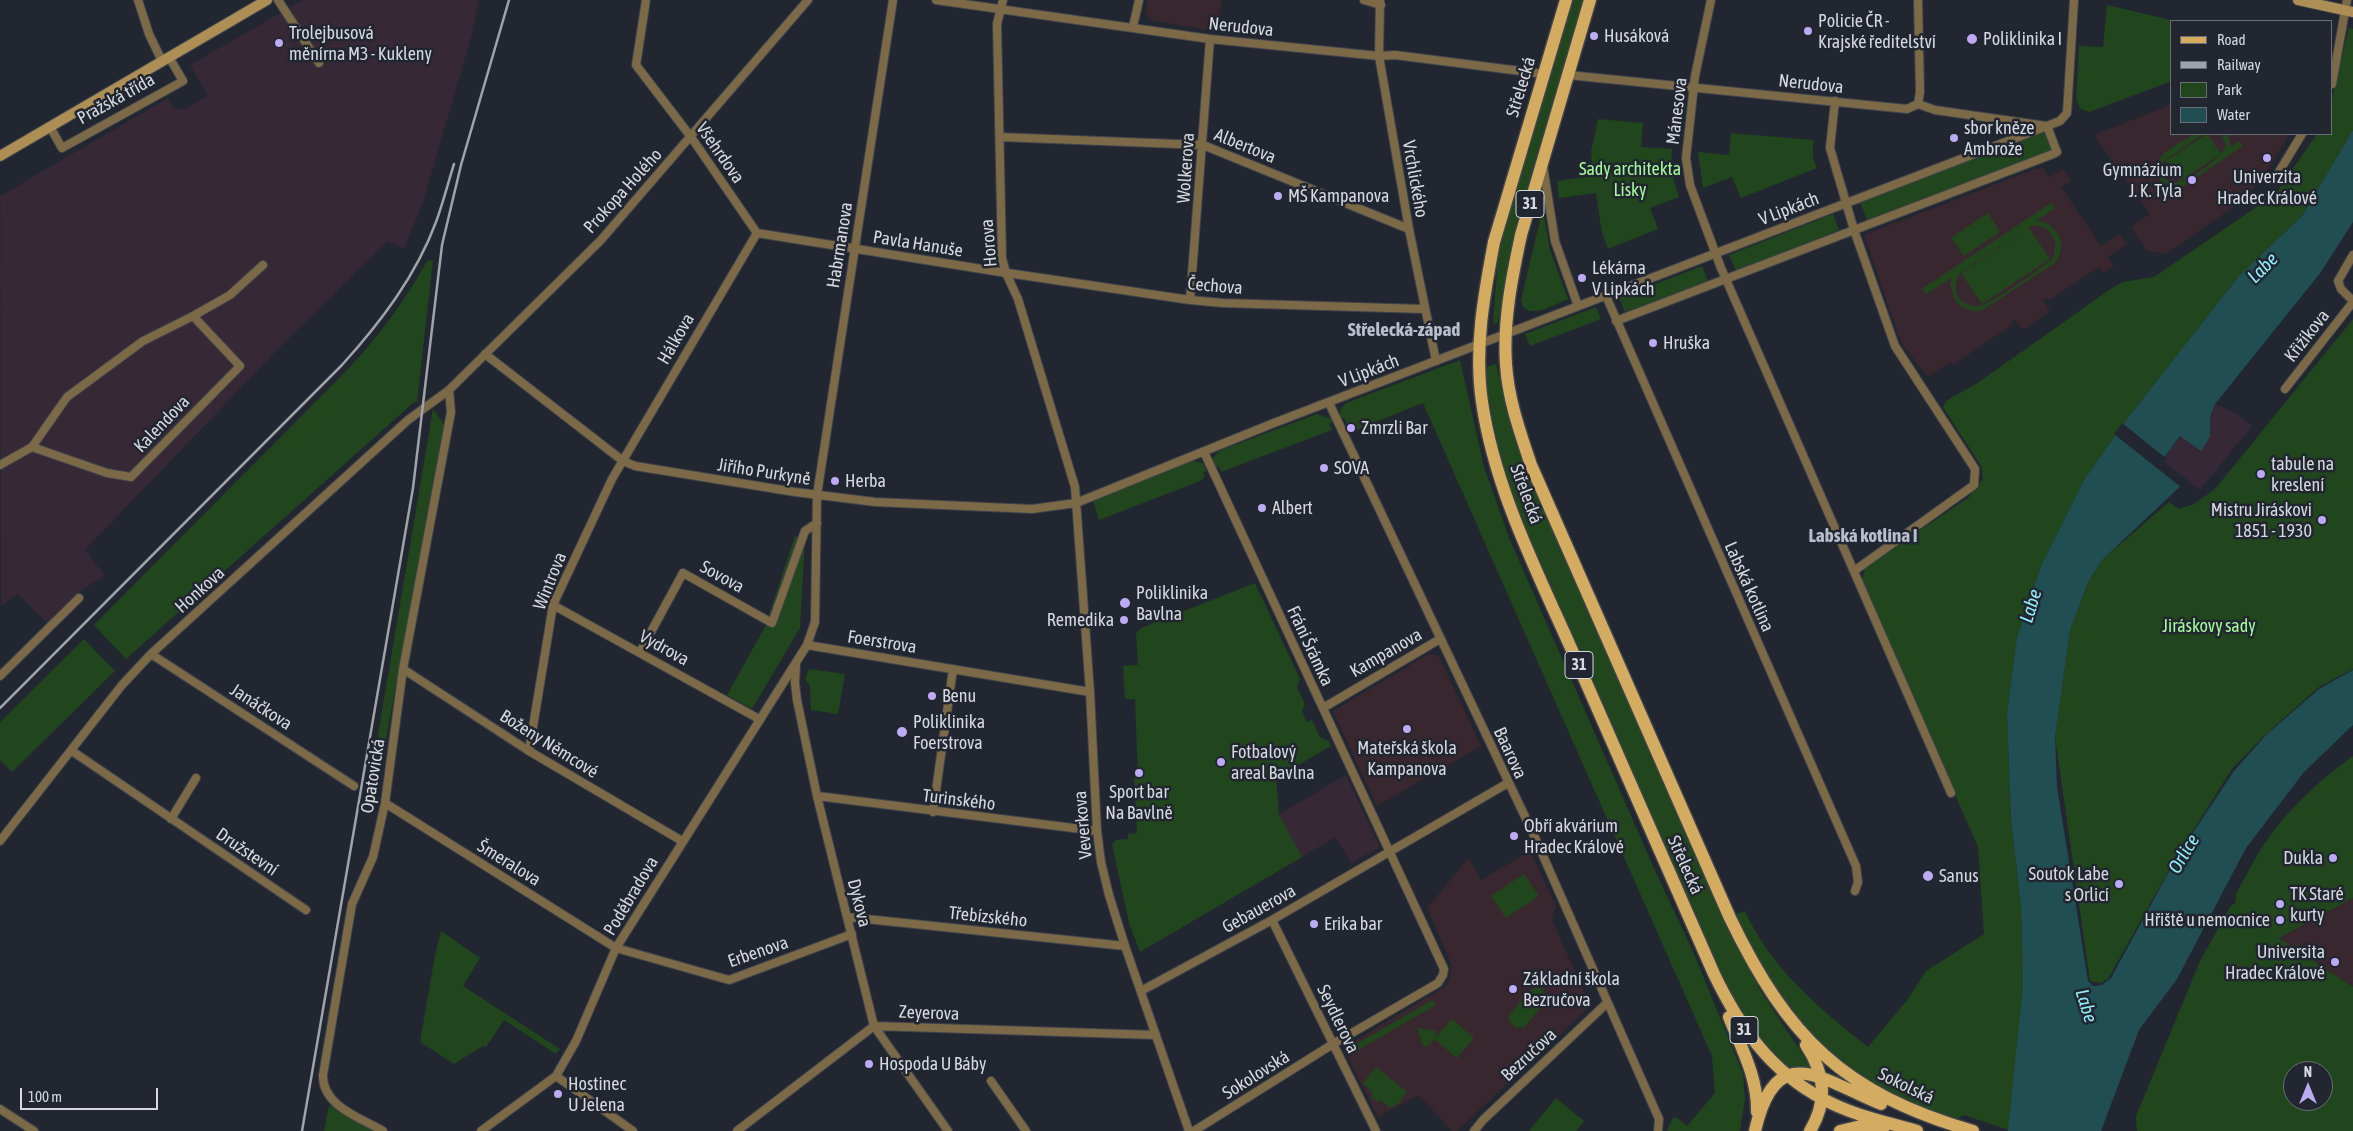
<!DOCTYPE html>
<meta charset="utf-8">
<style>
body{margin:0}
#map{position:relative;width:2353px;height:1131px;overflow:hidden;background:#212630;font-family:"Asap Condensed",sans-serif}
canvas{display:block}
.legend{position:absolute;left:2170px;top:20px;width:162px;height:115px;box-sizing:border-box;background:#212630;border:1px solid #696e76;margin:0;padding:6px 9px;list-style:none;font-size:15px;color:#d5d9df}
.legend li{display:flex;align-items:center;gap:10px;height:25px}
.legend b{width:25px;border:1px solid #696e76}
.north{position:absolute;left:2283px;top:1061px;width:50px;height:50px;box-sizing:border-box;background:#212630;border:1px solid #696e76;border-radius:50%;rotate:0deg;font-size:14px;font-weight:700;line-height:20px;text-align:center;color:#d5d9df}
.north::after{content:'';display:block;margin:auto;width:18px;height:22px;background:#bcaaf5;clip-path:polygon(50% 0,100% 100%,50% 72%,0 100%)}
.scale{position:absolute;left:20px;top:1088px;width:138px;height:22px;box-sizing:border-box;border:2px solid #d5d9df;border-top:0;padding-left:6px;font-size:15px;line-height:18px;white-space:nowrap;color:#d5d9df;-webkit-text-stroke:4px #212630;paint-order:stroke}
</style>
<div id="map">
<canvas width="2353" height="1131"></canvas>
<ul class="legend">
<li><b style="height:6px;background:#d3ac61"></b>Road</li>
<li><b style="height:6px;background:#9fa3aa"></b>Railway</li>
<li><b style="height:14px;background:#21461d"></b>Park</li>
<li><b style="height:14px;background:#214e53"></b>Water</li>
</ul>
<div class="north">N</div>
<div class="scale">100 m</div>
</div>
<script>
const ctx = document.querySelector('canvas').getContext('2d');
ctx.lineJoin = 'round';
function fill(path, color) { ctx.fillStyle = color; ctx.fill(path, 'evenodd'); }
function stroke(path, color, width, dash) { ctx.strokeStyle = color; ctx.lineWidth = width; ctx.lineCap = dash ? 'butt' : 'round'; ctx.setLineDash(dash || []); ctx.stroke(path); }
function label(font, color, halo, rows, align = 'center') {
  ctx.font = font + ' "Asap Condensed",sans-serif'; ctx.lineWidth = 5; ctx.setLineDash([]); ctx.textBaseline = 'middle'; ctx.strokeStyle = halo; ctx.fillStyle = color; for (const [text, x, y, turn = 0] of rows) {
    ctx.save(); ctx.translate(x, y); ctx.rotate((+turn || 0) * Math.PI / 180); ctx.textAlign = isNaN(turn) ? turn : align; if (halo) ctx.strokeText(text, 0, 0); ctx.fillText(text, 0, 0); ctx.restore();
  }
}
fill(new Path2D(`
 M303,0h176l-7,34 -49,168 -19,47 -16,-8 -109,107 -194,202 19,25 -24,17 -32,32 -30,-30 -17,12 -1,-410 168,-98 6,11 8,1 26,-14 -18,-31z
 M2215,404l20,9 17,13 -52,64 -39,-27 20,-27 19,15 10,-14v-20z
 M1346,775l34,72 -28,16 -17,-26 -33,20 -23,-43z`), '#362835');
fill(new Path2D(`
 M1148,0h73l-3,32 -68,-12 -5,-7z
 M2172,104v30h117l-25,42 -22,25 -76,53 -19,-3 -16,-24 19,-13 -56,-79z
 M2043,168l6,9 14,-8 8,12 -10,6 40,59 19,-12 7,10 -19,13 6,9 -10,7 -5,-6 -50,33 -2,-2 -4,2 7,11 -27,19 -8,-11 -3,3 1,2 -60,41 -3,-3 -22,15 -25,-32 -5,-12 -34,-98 171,-66z
 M1433,654l6,3 42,89 -104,60 -44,-95 94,-56z
 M1530,851l26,55 -4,14 35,79v10l-130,122h-5l-33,-36 -41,22 -32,-64 1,-4 6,-7 93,-56 4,-7 1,-16 -24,-55 42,-50 12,22z
 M2353,898v89l-74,-49z`), '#39272f');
fill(new Path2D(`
 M1571,0h14l-84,311 -4,12 -4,1 6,-80z
 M2107,5l68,16h-3v60l-83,31 -8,-3 -5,-9 3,-54 24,1z
 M2349,28l4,1v101l-51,86 -63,60 -112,143 -43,61 -42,84 -25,73 -10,76 4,106 10,88 2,78 -14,145 -45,-15 -9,5c-37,-14 -76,-30 -108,-54 -51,-38 -86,-95 -113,-151l11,-4c26,58 75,98 123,136l40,-48 18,-28 58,-37 -6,-87 -116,-264 3,-16 103,-69 15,-19 -2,-13 -38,-59 3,-6 33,-19 130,-92 14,-8 31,-5 107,-73 5,-8h8l43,-62h15v-36z
 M1598,119l45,4 -2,24 31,2c-2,17 1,31 7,48l-29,11 8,21 -50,20 -6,-16 -6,-40 -37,5 -2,-17 36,-5 -2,-24z
 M2045,129l7,21 -185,70 -7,-18z
 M1731,133l83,7c-2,10 -2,19 3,28l-76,30 -9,-21 -29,11 -5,-36 31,3z
 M2194,134h9l-40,28 -1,13 8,8c13,2 54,-25 56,-38l-5,-11 7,1 3,12 8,-6 4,5 -59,40c-16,7 -35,-9 -25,-26 6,-11 25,-19 35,-26z
 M2207,134l14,20 -41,27 -14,-20z
 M2051,203l4,5 -18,12c21,4 32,25 18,43l-74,48c-22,1 -31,-13 -30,-33l-25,16 -4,-5zM2032,226c19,-2 29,17 20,33 -10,9 -61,45 -72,47 -10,1 -20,-3 -23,-12 -3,-8 -1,-15 4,-22z
 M1988,213l12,19 -36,24 -13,-18z
 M1833,214l6,16 -103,41 -7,-16z
 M1541,216h3l6,34 18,49c-13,5 -34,19 -45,8l-2,-7z
 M2029,228l21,31 -68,45 -21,-31z
 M433,260l-16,142 -4,1 -287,256 -32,-34 253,-255c31,-33 58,-69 80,-109z
 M1702,266l6,15 -83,31 -6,-14z
 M1596,307l5,12 -71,27 -5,-12z
 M2353,319v350l-34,18 -53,47 -34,35 -55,87 -69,123 -7,4 -11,-2 -35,-244 15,-107 18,-48 14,-22 67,-58 10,7 15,-5 21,-15z
 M1460,360l24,107 26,73 147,335 35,74 51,125 2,25 -5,32h-73l6,-14 4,1 10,8 28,-33 -3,-37 -289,-653 -72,29 -7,-14 -3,1 -1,-9 6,-7z
 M1496,364l20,79 207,476 37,71 51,77 -22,2c-29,-28 -45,-50 -65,-86l-204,-467c-17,-49 -31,-97 -34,-149z
 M433,409l11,15 -65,353 -9,5z
 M1317,414l14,5 2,3 -4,2 3,6 -111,42 -2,-6 -4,2 -2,-10 6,-7z
 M1193,461l10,2 4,8 -4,1 2,4 -5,5 -101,39 -6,-20z
 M795,536l10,3 -5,89 -48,81 -25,-14 38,-68z
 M1255,583l45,96 -3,8 8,17 -3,7 5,11 5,-2 8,17 9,5 2,4 -55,32 3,36 23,43 -162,95 -11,-29 -17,-79 4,-4 12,-1v-5l9,-1 -3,-55 4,-1 -3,-78h-10l-2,-33 15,-1 -2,-31 5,-6z
 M84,639l31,32 -103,101 -12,-12v-38z
 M809,669l36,5 -7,40 -27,-4 -1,-24 -5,-7z
 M2353,756v142l-74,40 74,49v144h-216l-1,-15 64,-155 30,-54 6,-5v-8c10,-18 19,-37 31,-54 22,-32 54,-61 86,-84zM2293,1071h30v30h-30z
 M1524,874l15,22 -33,22 -15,-22z
 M441,931l39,27 -17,28 97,63 -4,5 -52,-34 -18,27 -3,-1 -29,18 -34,-22 15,-87z
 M1535,988h6l4,5v9l-20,25 -9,1 -6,-6 -1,-6 20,-25z
 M1433,1000l3,5 -83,48 -4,-5z
 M1452,1019l22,19 -17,20 -23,-19 -5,6 -6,2 -6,-19 19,3 -1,7z
 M1376,1067l31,25 -9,12 -8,4 -10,-8 -3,2 -6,-5 2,-3 -10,-11z
 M1556,1098l28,23 -8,10h-47z
 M329,1105l44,26h-49z`), '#21461d');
fill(new Path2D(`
 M2353,130v92l-32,50 -106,132 -5,13v20l-9,14 -21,-15 -19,26 25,19 -84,79 -14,22 -18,48 -15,107 2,50 31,194 5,5 9,-1 9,-7 67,-123 56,-84 33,-37 52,-45 34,-19v55l-49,47 -58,76 -69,131 -38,51 -38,101h-93l15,-146 -2,-78 -10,-88 -4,-106 10,-76 25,-73 42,-84 43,-61 112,-143 63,-60z`), '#214e53');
fill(new Path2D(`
 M2122,423l45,36 -3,3 24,18v3l-6,5 -68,-54z`), '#212630');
const street = new Path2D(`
 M138,0l11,34 13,27
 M278,0l41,63
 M646,0l-10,65 55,72 66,96 237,38 196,29 33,3 201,6
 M936,0l274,39 169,17 16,-1 149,19
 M1003,0l-6,24 5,234 4,15 12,26 57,188 15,205 7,139 4,31 8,33 16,51 64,185
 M1364,0l17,5
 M1380,0l-1,56 30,173 27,132
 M1711,0l-16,76 -9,82 4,27 31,83 230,525
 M1133,27l6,-27
 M1568,75l339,34 11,-5
 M2332,84l15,-84
 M1835,101l-5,47 24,82 41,116 80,123 -1,16 -120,86
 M1918,104l17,6 111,16
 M1918,104l2,-12 -2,-92
 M50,127l12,21 121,-67 -14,-24
 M1000,137l203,8 206,84
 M1543,166l12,75 23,65
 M2274,180l28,-46
 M2353,255l-15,26 3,8 12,12
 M1606,296l250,570 2,16 -3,9
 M1190,300l20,-261
 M1616,321l437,-167 4,-2 -10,-26
 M485,354l138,107 12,5 160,26 80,10 157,7 44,-6 198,-80 786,-302 7,-8 7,-113
 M2285,389l68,-87
 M1329,403l208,439 122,277 -1,12
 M32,447l75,26 24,4 109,-111 -47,-50
 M0,465l32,-18 35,-50 76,-56 50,-25 37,-21 33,-30
 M553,605l206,114
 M807,645l283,47
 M640,652l43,-79 89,50 33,-92 12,-8
 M151,654l203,132
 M796,664l-1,19 2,17 20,96 57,230 74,105
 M403,669l126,82 153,90
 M0,676l79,-78
 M1323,708l117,-69
 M72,751l234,159
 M529,751l24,-146 59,-126 145,-246
 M817,796l280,35
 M385,803l231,145 113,32 123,-46
 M933,812l20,-143
 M171,819l25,-41
 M0,841l122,-156 29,-31 257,-234 41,-30 152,-150 207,-240
 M847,917l278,29
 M1272,920l104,211
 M1141,991l131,-71 236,-137
 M556,1076l77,55
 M991,1081l35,50
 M0,1109l34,22
 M383,1131c-22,-13 -61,-25 -60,-56l29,-171 21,-47 12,-54 18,-134 48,-257 -2,-22
 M481,1131l75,-55 20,-35 40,-93 191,-303 8,-23 2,-127 76,-495
 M737,1131l137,-105 282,9
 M1194,1131l139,-87 105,-61 5,-8 1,-6 -240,-517
 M1474,1131l9,-11 124,-117`);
const secondary = new Path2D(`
 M2298,0l55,12
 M0,156l267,-156`);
const primary = new Path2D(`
 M1566,0l-72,242c-10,53 -20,106 -12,160 13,89 56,171 92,253 47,106 93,213 140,319 25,52 56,97 109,125 29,16 63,23 94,32
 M1590,0l-69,235c-9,42 -18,86 -15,129 2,35 14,68 25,101l199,453c58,120 113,175 243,213
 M1729,1017c12,30 29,61 28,95
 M1806,1045c19,29 22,56 4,86
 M1755,1131c21,-93 67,-51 126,-27
 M1840,1131l21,-5h24`);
stroke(street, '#3e434c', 10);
stroke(secondary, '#3e434c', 12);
stroke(primary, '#3e434c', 15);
stroke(street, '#7c6947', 8);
stroke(secondary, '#ad8f56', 10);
stroke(primary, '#d3ac61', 12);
stroke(new Path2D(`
 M0,708l342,-343c38,-42 74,-89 94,-143 7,-19 12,-39 18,-58
 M302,1131l111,-643 29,-243 19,-80 48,-165`), '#9fa3aa', 2.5);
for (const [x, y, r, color] of [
 [1808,31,5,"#bcaaf5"],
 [1594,36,5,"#bcaaf5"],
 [1972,39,6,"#bcaaf5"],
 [279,43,5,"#bcaaf5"],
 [1954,138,5,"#bcaaf5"],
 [2267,158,5,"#bcaaf5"],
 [2192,180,5,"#bcaaf5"],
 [1278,196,5,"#bcaaf5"],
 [1582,278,5,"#bcaaf5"],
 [1653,343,5,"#bcaaf5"],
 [1351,428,5,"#bcaaf5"],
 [1324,468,5,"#bcaaf5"],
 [2261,474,5,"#bcaaf5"],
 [835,481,5,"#bcaaf5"],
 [1262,508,5,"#bcaaf5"],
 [2322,520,5,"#bcaaf5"],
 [1125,603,6,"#bcaaf5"],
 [1124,620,5,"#bcaaf5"],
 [932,696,5,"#bcaaf5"],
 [1407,729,5,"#bcaaf5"],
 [902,732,6,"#bcaaf5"],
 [1221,762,5,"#bcaaf5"],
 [1139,773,5,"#bcaaf5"],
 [1514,836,5,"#bcaaf5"],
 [2333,858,5,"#bcaaf5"],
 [1928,876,6,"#bcaaf5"],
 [2119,884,5,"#bcaaf5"],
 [2280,904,5,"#bcaaf5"],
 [2280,920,5,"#bcaaf5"],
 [1314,924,5,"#bcaaf5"],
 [2335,962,5,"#bcaaf5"],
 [1513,989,5,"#bcaaf5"],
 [869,1064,5,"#bcaaf5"],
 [558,1094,5,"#bcaaf5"]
]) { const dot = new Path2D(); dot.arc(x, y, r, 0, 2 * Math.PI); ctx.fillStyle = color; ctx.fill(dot); stroke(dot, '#212630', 2); }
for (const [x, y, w] of [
 [1530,204,28],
 [1579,665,28],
 [1744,1030,28]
]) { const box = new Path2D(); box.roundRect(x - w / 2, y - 13.5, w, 27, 4); ctx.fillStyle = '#212630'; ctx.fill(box); stroke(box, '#d5d9df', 1); }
label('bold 16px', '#d5d9df', null, [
 ["31",1530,204],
 ["31",1579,665],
 ["31",1744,1030]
]);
label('18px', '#d5d9df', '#212630', [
 ["Policie ČR -",1818,21],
 ["Krajské ředitelství",1818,42],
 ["Trolejbusová",289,33],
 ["měnírna M3 - Kukleny",289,54],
 ["Husáková",1604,36],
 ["Poliklinika I",1983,39],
 ["sbor kněze",1964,128],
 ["Ambrože",1964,149],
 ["Gymnázium",2182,170,"right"],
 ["J. K. Tyla",2182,191,"right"],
 ["Univerzita",2267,177,"center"],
 ["Hradec Králové",2267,198,"center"],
 ["MŠ Kampanova",1288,196],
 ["Lékárna",1592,268],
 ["V Lipkách",1592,289],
 ["Hruška",1663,343],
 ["Zmrzli Bar",1361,428],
 ["tabule na",2271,464],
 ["kreslení",2271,485],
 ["SOVA",1334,468],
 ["Herba",845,481],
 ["Albert",1272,508],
 ["Mistru Jiráskovi",2312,510,"right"],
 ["1851 - 1930",2312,531,"right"],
 ["Poliklinika",1136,593],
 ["Bavlna",1136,614],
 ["Remedika",1114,620,"right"],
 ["Benu",942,696],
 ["Poliklinika",913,722],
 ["Foerstrova",913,743],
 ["Mateřská škola",1407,748,"center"],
 ["Kampanova",1407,769,"center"],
 ["Fotbalový",1231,752],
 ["areal Bavlna",1231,773],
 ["Sport bar",1139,792,"center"],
 ["Na Bavlně",1139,813,"center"],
 ["Obří akvárium",1524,826],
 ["Hradec Králové",1524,847],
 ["Dukla",2323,858,"right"],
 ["Soutok Labe",2109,874,"right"],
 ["s Orlicí",2109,895,"right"],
 ["Sanus",1939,876],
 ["TK Staré",2290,894],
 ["kurty",2290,915],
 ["Hřiště u nemocnice",2270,920,"right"],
 ["Erika bar",1324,924],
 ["Universita",2325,952,"right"],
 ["Hradec Králové",2325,973,"right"],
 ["Základní škola",1523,979],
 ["Bezručova",1523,1000],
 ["Hospoda U Báby",879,1064],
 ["Hostinec",568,1084],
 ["U Jelena",568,1105]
], 'left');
label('18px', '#d5d9df', '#212630', [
 ["Nerudova",1241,27,6],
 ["Nerudova",1811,84,6],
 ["Střelecká",1521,87,-73],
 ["Pražská třída",116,99,-29],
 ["Mánesova",1677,111,-83],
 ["Albertova",1245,146,22],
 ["Všehrdova",720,153,55],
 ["Wolkerova",1186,168,-86],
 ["Vrchlického",1415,179,80],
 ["Prokopa Holého",623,191,-48],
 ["V Lipkách",1789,209,-21],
 ["Horova",989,243,-95],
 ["Pavla Hanuše",918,244,9],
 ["Habrmanova",840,245,-81],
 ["Čechova",1215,286,5],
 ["Křižíkova",2307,336,-52],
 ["Hálkova",676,339,-60],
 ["V Lipkách",1369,371,-21],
 ["Kalendova",162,424,-46],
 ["Jiřího Purkyně",764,472,9],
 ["Střelecká",1526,494,70],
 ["Sovova",722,577,29],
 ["Wintrova",550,581,-68],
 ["Labská kotlina",1749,587,66],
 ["Honkova",200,590,-42],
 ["Foerstrova",882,642,9],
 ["Fráni Šrámka",1310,646,65],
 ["Vydrova",664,648,29],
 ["Kampanova",1386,653,-30],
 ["Janáčkova",261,707,33],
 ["Boženy Němcové",549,744,32],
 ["Baarova",1510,753,65],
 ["Opatovická",373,776,-81],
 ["Turinského",959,800,7],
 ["Veverkova",1083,825,-95],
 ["Družstevní",247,852,34],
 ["Šmeralova",509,863,32],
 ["Střelecká",1685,865,66],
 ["Poděbradova",631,896,-59],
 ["Dykova",859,903,76],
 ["Gebauerova",1259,909,-29],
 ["Třebízského",988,917,6],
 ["Erbenova",758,952,-19],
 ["Zeyerova",929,1013,2],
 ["Seydlerova",1338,1019,64],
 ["Bezručova",1529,1055,-43],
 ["Sokolovská",1256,1075,-32],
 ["Sokolská",1906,1086,26]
]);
label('18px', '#a4fa99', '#212630', [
 ["Sady architekta",1630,169],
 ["Lisky",1630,190],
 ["Jiráskovy sady",2209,626]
]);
label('italic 19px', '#90effb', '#212630', [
 ["Labe",2263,268,-45],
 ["Labe",2031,606,-73],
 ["Orlice",2184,854,-59],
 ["Labe",2086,1006,73]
]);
label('bold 19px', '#b7becc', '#212630', [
 ["Střelecká-západ",1404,330],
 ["Labská kotlina I",1863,536]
]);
</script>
